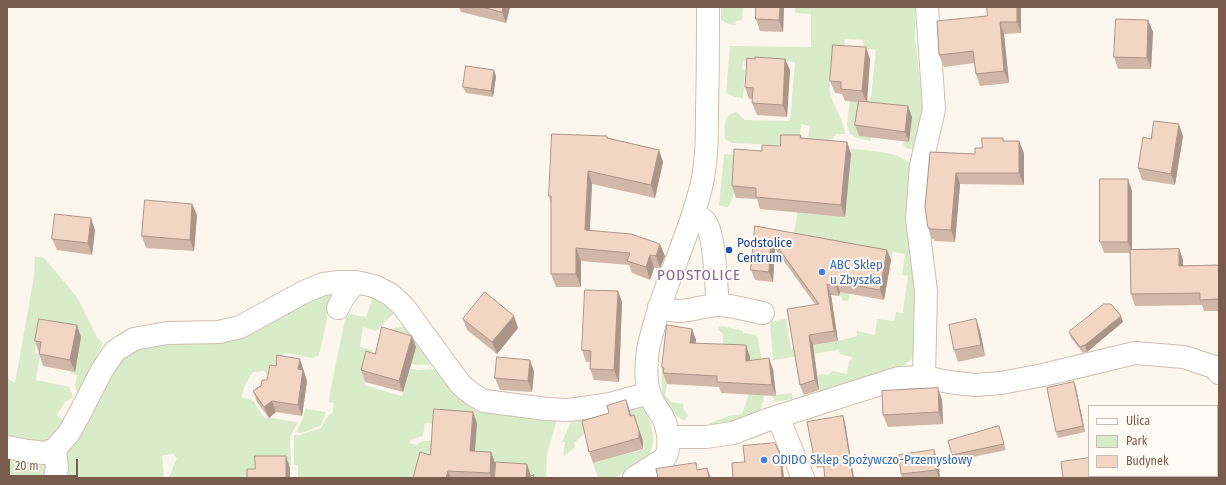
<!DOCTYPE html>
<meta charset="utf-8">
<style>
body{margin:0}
#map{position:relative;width:1226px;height:485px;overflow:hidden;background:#fdf6ec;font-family:"Fira Sans Condensed",sans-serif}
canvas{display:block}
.frame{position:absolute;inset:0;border:8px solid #7a5c4d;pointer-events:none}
.legend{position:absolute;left:1088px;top:405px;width:130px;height:72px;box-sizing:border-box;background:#fffaf3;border:1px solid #cabbb1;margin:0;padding:5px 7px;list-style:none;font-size:12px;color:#7a5c4d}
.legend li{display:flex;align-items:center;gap:8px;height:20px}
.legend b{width:20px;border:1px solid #cabbb1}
.scale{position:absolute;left:8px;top:459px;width:70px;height:18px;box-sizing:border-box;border:2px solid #7a5c4d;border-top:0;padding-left:5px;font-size:12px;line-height:14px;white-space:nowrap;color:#7a5c4d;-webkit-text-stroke:3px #fffaf3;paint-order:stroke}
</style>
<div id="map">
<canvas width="1226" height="485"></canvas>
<div class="frame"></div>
<ul class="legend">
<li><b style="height:5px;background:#fff"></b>Ulica</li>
<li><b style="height:11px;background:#d8ecc9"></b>Park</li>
<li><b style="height:11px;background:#f3d5c3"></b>Budynek</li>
</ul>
<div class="scale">20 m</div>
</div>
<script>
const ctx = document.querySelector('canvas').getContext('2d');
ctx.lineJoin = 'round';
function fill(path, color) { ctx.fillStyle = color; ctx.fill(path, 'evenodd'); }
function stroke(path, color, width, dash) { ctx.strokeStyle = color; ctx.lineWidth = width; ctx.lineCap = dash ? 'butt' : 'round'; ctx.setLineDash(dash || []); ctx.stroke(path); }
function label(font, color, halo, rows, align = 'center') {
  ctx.font = font + ' "Fira Sans Condensed",sans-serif'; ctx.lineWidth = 4; ctx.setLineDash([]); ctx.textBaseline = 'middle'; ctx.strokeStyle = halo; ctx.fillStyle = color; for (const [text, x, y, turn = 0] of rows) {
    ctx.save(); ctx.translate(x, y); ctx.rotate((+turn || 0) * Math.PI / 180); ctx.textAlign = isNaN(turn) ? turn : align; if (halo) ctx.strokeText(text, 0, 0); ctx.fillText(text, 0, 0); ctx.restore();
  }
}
fill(new Path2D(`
 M721,7h22l-1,13 -6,1 -1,4 -6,-1 -8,-4z
 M795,7h120v31l5,43 5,22 -9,47 -10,-2 -3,-4 1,-3 5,1 3,-25 -41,20v4l-14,-3 -7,-4 -3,-10 3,-23 5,-2 13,1 3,-3 5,-47 -12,-2 -1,-8 -18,-1 -1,9 -8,20h-5c-1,9 -3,22 1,31 5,13 11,21 13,35h-9l-3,4 -8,3 20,76 6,-68c15,1 52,3 60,16l7,105 -2,84 -4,5 -13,10 -79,27 -3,-21 6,-1 4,1 6,-4 14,3 2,-13 3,-2v-2l-12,-3 -1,-4 -66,10 -3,-37 3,-2 13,-2 5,30 47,-8 19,-5v-5l18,4 2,-16 17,2 2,-9 7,1 1,-11 4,-26 -6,-1 3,-21 -12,-2 -2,8 -34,-6 -8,44 -1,3h-6v-4l-3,-1 8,-44 -59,7 8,-37 14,-96 -9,-2 -2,17 -18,4 -49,-2 -6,-3 -1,-2c0,-12 -3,-23 11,-26l9,8 45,1 5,-59 -21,-2 -16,2 -15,-1 -1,8 3,1 -2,28 -8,-1 -9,-4 4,-47 81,1v-33l-16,-1z
 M724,154l12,1c0,17 2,38 -8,52l-9,-1z
 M35,256l9,2 33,39 20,40 6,6 -25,52 -3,-8 2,-12 -7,-2 5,-35 -37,-6 -3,21 5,2 -4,25 33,7 4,10 -8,5 -8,13 11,9c-22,25 -31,20 -61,18v-64l8,5 19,-107z
 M362,290l36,19 -22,22 -13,-4 -3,20 12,3 -2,14 -6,21 38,11 8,-27 7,1 19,-1 17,16 104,34 -10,36 -1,23h-52l-19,-24 2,-31c-17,-3 -35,2 -52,0l-2,13c-6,2 -11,1 -14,7l8,2 5,-4h14l-16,37h-122v-13h-4v-30h7l20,-7 6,-11 6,-5 1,-9 -5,-1 1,-9 15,-74 4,-5 17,3 7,-20 -15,-3z
 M333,292l-14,63 -6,3 -29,-5 -4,24 -13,-2 -3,-4 -11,1 -7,11 -5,14 13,4 1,3 9,13 34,5 -8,15 1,28h-32v13h-91c4,-5 5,-13 9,-19l-3,-5 -10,1 -2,1 2,22h-104l1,-8 7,-23 57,-96z
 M413,325l21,39 -17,1 -6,-1 -21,-34 4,-2z
 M723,326l20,5v2l13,2 2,3c2,17 16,69 -5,79 -13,5 -28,8 -42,12l-2,-5 19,-8 14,-2 7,-20 -27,-39 1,-21 -5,-4 1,-3z
 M662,367l6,12 -3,16 6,7 12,2v4l5,7 -3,6c-11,-5 -20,-19 -24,-30l1,-1z
 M769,388l5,7 18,-2v6l-17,3z
 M643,405c7,15 17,39 3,54 -3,3 -9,6 -13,8 -15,10 -16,11 -35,11l-5,-15 52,-14 -8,-28 -4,1 -3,-12 -19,4 -25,18 -12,11 1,4 -12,10 2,-15h-3l10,-22z
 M305,409l21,3 -5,13 -2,1 -17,7h-5l-1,-1 7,-14z
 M7,454l37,6 3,5v13h-40z`), '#d8ecc9');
const minor = new Path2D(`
 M693,216c6,1 10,2 13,7 9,13 10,64 12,82
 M659,307c25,9 34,0 58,-2 11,-1 34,6 46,8
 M338,308l6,-12 12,-14
 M924,377l2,-86 -9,-72 4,-53 13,-57 -7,-102
 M778,417l25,61
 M668,437h38l27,-4 34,-13 132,-42 25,-1 25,5 26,3 26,-2 42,-8 92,-22 49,4 30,10 5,6
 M7,447l21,4 16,2 11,-4 14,-16 10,-18 23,-45 6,-9 7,-10 19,-12 33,-6 52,-1 21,-5 64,-35 19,-8 16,-2h17l18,4 16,8 14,13 57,78 11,9 12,7 63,8 21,1 22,-3 20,-3 39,-11
 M55,478l2,-10 -2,-19
 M634,478l30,-19c8,-11 4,-32 -2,-43 -5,-8 -11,-15 -13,-24 -4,-14 -3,-28 -1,-42 1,-8 4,-16 6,-24 13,-49 37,-94 48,-143 5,-24 5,-49 5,-73 1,-34 1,-69 1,-103`);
stroke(minor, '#d1beb0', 24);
stroke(minor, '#fff', 22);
fill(new Path2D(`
 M459,7h51l-4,16 -45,-11z
 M756,7h28l-1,25 -23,-1 -4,-12z
 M987,7h34v26l-17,1 5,49 -29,3 -4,-12 -2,-11 -30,4 -5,-12 48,-39z
 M1148,20l5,12 -2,37h-33l-4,-12z
 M755,59h30l5,11 -3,47 -30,-2 -5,-12 1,-4h-4l-4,-12z
 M870,59l-3,42 45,16 -3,25 -50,-6 -4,-11 3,-23 -13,-1 -3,-7 -7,-1 -5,-12z
 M496,76l-3,21 -27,-4 -3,-6z
 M801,135l1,3 45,4 4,12 -6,63 -85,-8 -3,-10 -21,-1 -4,-12 30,-35 18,-5z
 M607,136l1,2 51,12 4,12 -8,36 -63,-14 -2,46 75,26 -5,12h-6l-4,12 -18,-7 -3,-8 -48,-4v26h-25l-5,-13v-70l-2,-8z
 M1183,136l-8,49 -33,-5 -4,-12 13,-29z
 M1003,138l1,3 20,12v32l-64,-1 -5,58 -20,-1 -1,-2h-2l-4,-11 2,-76 45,2 7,-6z
 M1128,179l4,12v58h47l4,11v6l36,-1v46h-15l-2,-6 -67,1 -4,-12 -1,-41h-26l-4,-11z
 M192,204l5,11 -3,36 -48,-3 -4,-12z
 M755,226l132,24 4,10 -7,40 -44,-8 -1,4 -8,-1 7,46 -25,4 6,45 -15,5 -4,-10 15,-81 -40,-55 -2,33 -18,-2 -4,-10z
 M95,230l-3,25 -35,-5 -5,-11z
 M618,291l4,11 -3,80 -25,-2 -4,-11v-7h-4l-4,-12z
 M514,316l4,12 -21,26 -30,-24 -4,-11z
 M976,319l4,12 5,25 -27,6 -4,-12z
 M1123,322l-36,30 -4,1 -12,-15 -2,-6z
 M692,329l4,11 -1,3 55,14v3l23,9 3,27 -55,-3 -2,-6 -52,-3 -4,-11v-2l-1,-4z
 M81,337l-6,35 -32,-6 -8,-25z
 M416,347l-13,45 -38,-10 -4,-12 14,-16z
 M530,360l4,12 -2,20 -32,-2 -5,-12z
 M304,370v2l3,9 -5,35 -26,-4 -7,6 -12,-16 -4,-11 14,-11z
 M1074,382l2,6 9,44 -27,6 -2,-6z
 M626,400l5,15 7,10 5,16v8l-50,14 -4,-11 20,-39z
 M942,400l1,24 -55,3 -5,-12z
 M845,422l-21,45 -7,1 -2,-6z
 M477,423l-2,28 16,1 4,11 -1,15h-81l17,-23z
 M1001,433l5,17 -52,11 -2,-6z
 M934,450l4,12 2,16h-38l-1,-4z`), '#d1b7a8');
fill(new Path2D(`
 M503,7h7l-4,16 -4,-11z
 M780,7h4l-1,25 -4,-12z
 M1017,7h4v26l-4,-11z
 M1148,20l5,12 -2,37 -4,-11z
 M1000,22l4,12 5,49 -5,-12z
 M866,47l4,12 -3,44 -5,-12z
 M785,59l5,11 -3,47 -4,-12z
 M494,70l2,6 -3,21 -2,-6z
 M908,106l4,11 -3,25 -4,-10z
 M1179,124l4,12 -8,49 -4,-11z
 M1019,141l5,12v32l-5,-12z
 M847,142l4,12 -6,63 -4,-12z
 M659,150l4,12 -8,36 -4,-13z
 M588,171l4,13 -3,58 -4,-12z
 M956,173l4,11 -5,58 -4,-12z
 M1128,179l4,12v62l-4,-11z
 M192,204l5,11 -3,36 -4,-11z
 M91,218l4,12 -3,25 -4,-12z
 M771,238l4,11 -2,33 -4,-10z
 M660,244l5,12 -5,12 -4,-12z
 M576,248l5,13v26l-5,-13z
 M1179,249l4,11v18l-4,-12z
 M887,250l4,10 -7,40 -4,-10z
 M650,255l4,13 -4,12 -4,-13z
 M836,282l4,10 -1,4 -3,-10z
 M827,284l4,11 7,46 -4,-10z
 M618,291l4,11 -3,80 -5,-12z
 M514,316l4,12 -21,26 -5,-12z
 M1121,316l2,6 -36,30 -2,-7z
 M976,319l4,12 5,25 -4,-11z
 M77,325l4,12 -6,35 -5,-12z
 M692,329l4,11 -2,14 -4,-11z
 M809,335l4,10 6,45 -4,-10z
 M412,336l4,11 -13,45 -4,-11z
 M746,345l4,12v15l-4,-11z
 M769,358l4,11 3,27 -4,-11z
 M300,359l7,22 -5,35 -4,-11v-36z
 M530,360l4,12 -2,20 -4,-11z
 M1074,382l2,6 9,44 -2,-6z
 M938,388l4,12 1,24 -4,-12z
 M626,400l4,11 3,16 -3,-11z
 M272,401l4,11 -7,6 -5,-11z
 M473,412l4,11 -3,39 -4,-11z
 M634,415l9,26v8l-4,-11z
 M843,416l2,6 9,56h-1z
 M934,450l4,12 2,16h-1l-3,-8z
 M491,452l4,11 -1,15h-3l-1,-5z
 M780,454l2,6 2,18h-2z
 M286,456l4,12v10h-4z
 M527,464l4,12v2h-5z
 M707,468l4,10h-2z
 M448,471l3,7h-5z`), '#aa9588');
const building = new Path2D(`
 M483,7h20l-1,5z
 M756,7h24l-1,13 -23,-1z
 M987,7h30v15h-17l4,49 -28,3 -3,-23 -34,4 -2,-34 50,-5z
 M1116,19l32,1 -1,38 -33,-1z
 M833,45l33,2 -4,44 -21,-2v-7l-11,-1z
 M755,57l30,2 -2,46 -31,-2 1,-15 -8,-1 2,-29 8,1z
 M466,66l28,4 -3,21 -28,-4z
 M859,101l49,5 -3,26 -50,-7z
 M1154,121l25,3 -8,50 -33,-6 5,-31 8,2z
 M552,134l55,2v2l52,12 -8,35 -63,-14 -3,59 46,4 29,10 -4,12 -6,-1 -4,12 -19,-6 3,-8 -54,-5v26h-25v-78h-2z
 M781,135h20l-1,3 47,4 -6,63 -85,-8v-9l-24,-2 2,-37 28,2v-6l18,1z
 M982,138h21v3h16v32h-63l-5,57 -21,-1v-1h-2l-3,-21 5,-55 45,2v-6h7z
 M1100,179h28v63h-28z
 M145,200l47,4 -2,36 -48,-4z
 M55,214l36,4 -3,25 -36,-4z
 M755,226l132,24 -7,40 -44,-8v4l-9,-2 7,47 -25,4 6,45 -15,5 -13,-76 32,-5 -48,-66 -2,34 -18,-2z
 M1179,249v17l40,-1v34l-19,1v-7l-69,1 -1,-44z
 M585,290l33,1 -4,79 -24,-1 1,-18 -9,-1z
 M485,292l29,24 -22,26 -29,-23z
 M1104,304h7l10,12 -36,29 -5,2 -11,-15z
 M39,319l38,6 -7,35 -31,-6 2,-12 -6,-1z
 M976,319l5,26 -27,5 -5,-25z
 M667,325l25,4 -2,14 56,2v16l23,-3 3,27 -55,-3v-6l-54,-3 1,-5 -2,-1z
 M382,327l30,9 -13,45 -38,-11 5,-19 9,3z
 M277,355l23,4 -2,10 5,1 -5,35 -26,-4 -8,6 -11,-16 8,-5 1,-6h5l3,-15 6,1z
 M497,357l33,3 -2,21 -33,-3z
 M1074,382l9,44 -27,6 -9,-44z
 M938,388l1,24 -56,3 -1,-24z
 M626,400l4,16 4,-1 5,16v7l-50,14 -7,-31 27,-8 -2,-7z
 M434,409l39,3 -3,39 21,1 -1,21 -42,-2 -2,7h-33l7,-26 10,3z
 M843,416l10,62h-28l-2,-17 -8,1 -8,-40z
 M999,426l5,18 -52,11 -4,-14z
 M775,443l5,11 2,24h-49l-1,-15 13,-1 -2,-16z
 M934,450l2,20 -35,4 -2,-19z
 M255,456h31v22h-39v-9h8z
 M1089,458v18h4l1,1 -7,1h-24l-2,-16z
 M496,462l31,2 -1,14h-31z
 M696,463l1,7 10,-2 2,10h-51l-2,-9z
 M534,475l-1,3h-6z
 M1172,476h35l1,2h-36z`);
fill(building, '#f3d5c3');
stroke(building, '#aa9588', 1);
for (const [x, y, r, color] of [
 [729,250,4,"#1a4fb4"],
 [822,272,4,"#3f7fe0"],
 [764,460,4,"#3f7fe0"]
]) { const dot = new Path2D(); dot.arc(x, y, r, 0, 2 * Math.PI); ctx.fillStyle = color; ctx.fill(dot); stroke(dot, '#fffaf3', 1.5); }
label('13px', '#164399', '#fffaf3', [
 ["Podstolice",737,243],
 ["Centrum",737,258]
], 'left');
label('13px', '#366cbe', '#fffaf3', [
 ["ABC Sklep",830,265],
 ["u Zbyszka",830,280],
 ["ODIDO Sklep Spożywczo-Przemysłowy",772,460]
], 'left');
ctx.letterSpacing = '1px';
label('15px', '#846695', '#fffaf3', [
 ["PODSTOLICE",699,276]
]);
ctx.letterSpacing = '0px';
</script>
